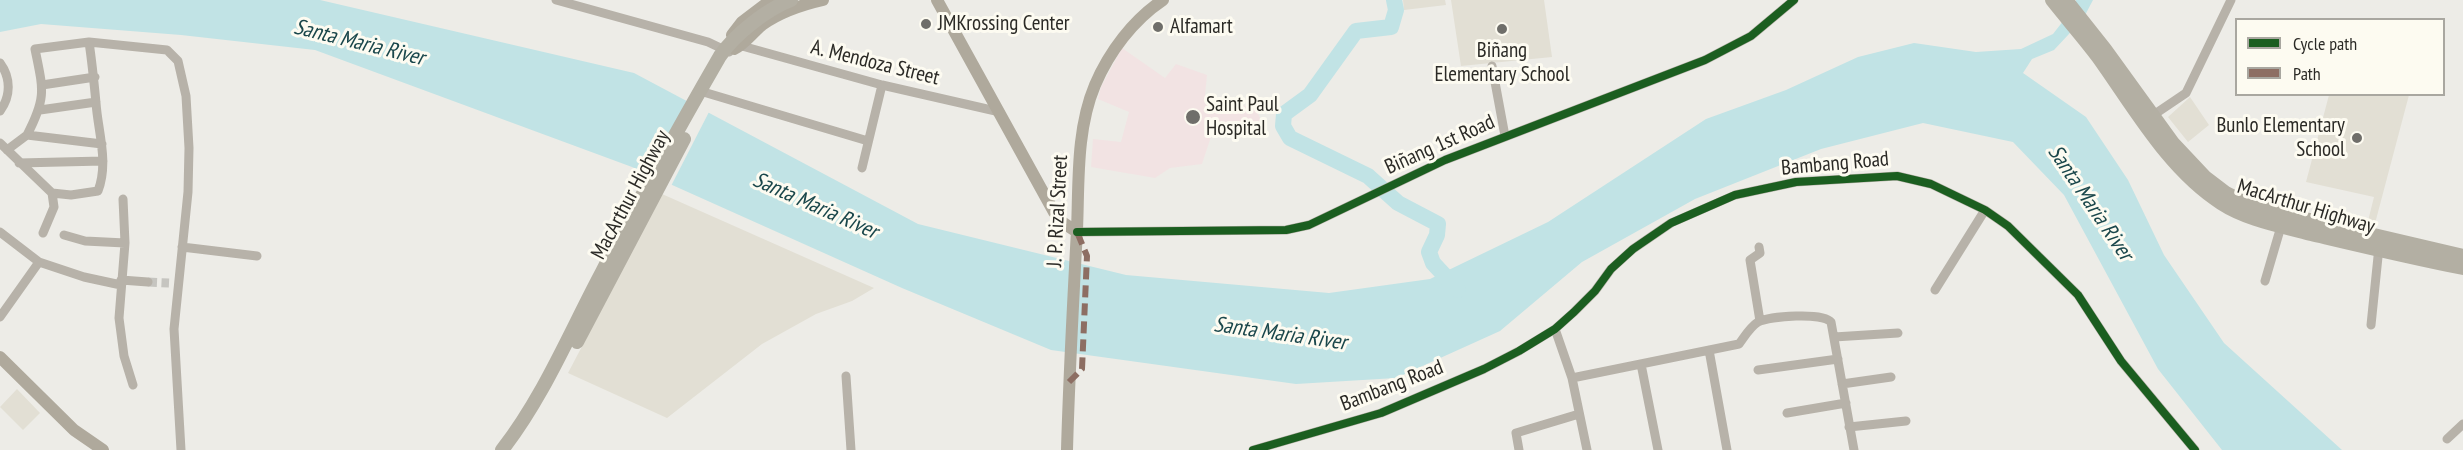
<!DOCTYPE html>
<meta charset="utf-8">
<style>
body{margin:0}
#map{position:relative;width:2463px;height:450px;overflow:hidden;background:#edece7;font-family:"PT Sans Narrow",sans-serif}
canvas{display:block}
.legend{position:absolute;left:2235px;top:18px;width:210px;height:78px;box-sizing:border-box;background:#fdfbf1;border:2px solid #a9a7a0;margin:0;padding:8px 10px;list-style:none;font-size:18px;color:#2b2a26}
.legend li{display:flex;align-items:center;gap:12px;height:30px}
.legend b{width:30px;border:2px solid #a9a7a0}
</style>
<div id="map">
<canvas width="2463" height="450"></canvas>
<ul class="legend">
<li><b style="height:8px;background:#1b5e20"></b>Cycle path</li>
<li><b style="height:8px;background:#8d6e63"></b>Path</li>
</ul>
</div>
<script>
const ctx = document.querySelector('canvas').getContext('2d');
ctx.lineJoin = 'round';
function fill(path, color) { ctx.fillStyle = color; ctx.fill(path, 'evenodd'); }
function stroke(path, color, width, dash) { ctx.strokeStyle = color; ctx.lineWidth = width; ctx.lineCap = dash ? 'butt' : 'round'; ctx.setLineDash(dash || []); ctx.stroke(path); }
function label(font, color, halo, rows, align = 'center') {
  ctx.font = font + ' "PT Sans Narrow",sans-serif'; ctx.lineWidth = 6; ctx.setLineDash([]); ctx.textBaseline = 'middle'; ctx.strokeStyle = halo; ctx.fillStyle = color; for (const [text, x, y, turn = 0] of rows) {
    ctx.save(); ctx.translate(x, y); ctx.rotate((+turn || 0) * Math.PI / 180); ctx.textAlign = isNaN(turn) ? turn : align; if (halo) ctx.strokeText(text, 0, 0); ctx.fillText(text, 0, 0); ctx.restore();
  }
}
fill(new Path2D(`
 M1403,0h42l1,5 -42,5z
 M1451,0h93l8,57 -91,9z
 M2329,95h80l-36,136 -7,-2 8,-32 -68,-15z
 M2190,97l19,28 -21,17 -20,-25z
 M662,194l212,94 -22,13 -36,13 -54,30 -95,74 -99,-45z
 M17,389l23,24 -17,17 -23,-23z`), '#e2dfd4');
fill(new Path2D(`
 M1122,48l43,30 11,-14 31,11 -2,20 51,14 7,16 -17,13 -34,-4 -10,30 -32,4 -15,10 -64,-11 2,-28 28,3 8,-30 -31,-13 3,-12z`), '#f2e3e3');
fill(new Path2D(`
 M0,0h320l314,73 284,151 208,51 203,18 101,-14 118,-57 158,-103 80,-29 72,-33 56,-14 62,9 45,-3 32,-15 21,-27 2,-7h17l-10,19 -29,31 -22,9 -9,14 63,44 42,63 36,75 60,88 118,107h-120l-64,-81 -94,-174 -51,-53 -90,-19 -102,26 -126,50 -113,63 -82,69 -104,47 -100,6 -245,-34 -149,-62 -270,-121 -317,-117 -134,-15 -140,-11 -41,8z`), '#c1e3e5');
fill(new Path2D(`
 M689,98l21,12 -40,78 -22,-10z`), '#edece7');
stroke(new Path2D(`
 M1394,0l2,10 -5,17 -35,4 -46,64 -26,19 -1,12 7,12 78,38 30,27 40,21 -1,11 -8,17 4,11 25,27`), '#c1e3e5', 16);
stroke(new Path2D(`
 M148,282l21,1`), '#c6c5c0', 9, [9, 4.5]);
stroke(new Path2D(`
 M556,0l152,42 21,10
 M89,42l78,8 11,11 8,35 3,52 -1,44 -14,137 7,121
 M742,46l140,39 118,27
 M0,63c11,15 11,33 0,48
 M1492,66l13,70
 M42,85l53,-8
 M700,91l168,50
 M40,110l56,-8
 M2149,118l37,-25 45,-93
 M0,143l52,50 19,2 27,-4c11,-29 0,-59 -2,-88 -2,-21 -4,-41 -7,-61l-54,7c8,40 12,48 -8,86l75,9
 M7,150l20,-15
 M19,163l84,-2
 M862,168l20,-83
 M123,199l2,44 -6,75 5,38 9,29
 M0,232l39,30
 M1077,232l209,-2 23,-5 136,-65 260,-100 46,-24 43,-36
 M43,233l11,-26 -2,-14
 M64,235l21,6 40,2
 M182,247l75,9
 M1759,247l1,6 -10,7 10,61
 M121,280l27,2
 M2265,281l17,-58
 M1935,290l50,-80
 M0,317l39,-55 45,15 37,8
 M2371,325l8,-78
 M1555,329l17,49 15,72
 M1834,337l64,-4
 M1709,350l18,100
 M1641,364l17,86
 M1758,370l80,-11
 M846,376l5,74
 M1572,378l167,-34c6,-8 11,-17 19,-22 12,-6 65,-10 73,0l23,128
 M1842,384l49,-7
 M1787,413l59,-10
 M1849,427l57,-6
 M2447,439l16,-15
 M1253,450l128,-37 103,-44 35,-18 36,-22 19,-17 21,-21 16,-22 22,-20 38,-26 64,-28 61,-13 101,-6 34,8 54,26 23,16 70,69 43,66 74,89
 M1519,450l-3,-17 63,-19`), '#b7b2a9', 9);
stroke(new Path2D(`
 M937,0l117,212 8,10 15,10
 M732,35l10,-13 29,-22
 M734,49c11,-5 18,-16 28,-24 18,-13 39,-20 61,-25
 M0,357l74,73 29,20
 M1067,450c2,-73 6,-147 10,-220 2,-47 -1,-100 18,-145 14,-33 38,-65 68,-85`), '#afa99c', 12);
stroke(new Path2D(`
 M2052,0c15,19 31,37 46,57 36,50 70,112 123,146 26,17 61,23 90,31 51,12 101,24 152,34
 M2066,0l39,49 68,94 32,34 21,16 20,10 38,11 179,42
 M577,342l107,-203
 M502,450c42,-54 68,-118 100,-178 37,-73 77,-145 118,-216 14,-21 47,-47 71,-56`), '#b3afa3', 14);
stroke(new Path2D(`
 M1069,382l13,-13 5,-113 -10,-24`), '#8d6e63', 6, [12, 6]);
stroke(new Path2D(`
 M1077,232l209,-2 23,-5 136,-65 260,-100 46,-24 43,-36
 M1253,450l128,-37 103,-44 35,-18 36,-22 19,-17 21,-21 16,-22 22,-20 38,-26 64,-28 61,-13 101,-6 34,8 54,26 23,16 70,69 43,66 74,89`), '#1b5e20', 8);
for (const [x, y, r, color] of [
 [926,24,6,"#6f6e6a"],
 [1158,27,6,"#6f6e6a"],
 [1502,29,6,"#6f6e6a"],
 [1193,117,8,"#6f6e6a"],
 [2357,138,6,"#6f6e6a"]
]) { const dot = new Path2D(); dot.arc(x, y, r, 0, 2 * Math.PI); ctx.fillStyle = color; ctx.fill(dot); stroke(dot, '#fdfbf1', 2); }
label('21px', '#2b2a26', '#fdfbf1', [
 ["JMKrossing Center",938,24],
 ["Alfamart",1170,27],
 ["Biñang",1502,51,"center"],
 ["Elementary School",1502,75,"center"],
 ["Saint Paul",1206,105],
 ["Hospital",1206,129],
 ["Bunlo Elementary",2345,126,"right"],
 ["School",2345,150,"right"]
], 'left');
label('21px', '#2b2a26', '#fdfbf1', [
 ["A. Mendoza Street",875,63,14],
 ["Biñang 1st Road",1440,145,-24],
 ["Bambang Road",1835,164,-5],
 ["MacArthur Highway",631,195,-62],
 ["MacArthur Highway",2306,207,17],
 ["J. P. Rizal Street",1058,211,-87],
 ["Bambang Road",1392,386,-21]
]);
label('italic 22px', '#1a474b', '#fdfbf1', [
 ["Santa Maria River",359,43,14],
 ["Santa Maria River",2090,203,56],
 ["Santa Maria River",815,206,24],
 ["Santa Maria River",1280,334,8]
]);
</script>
